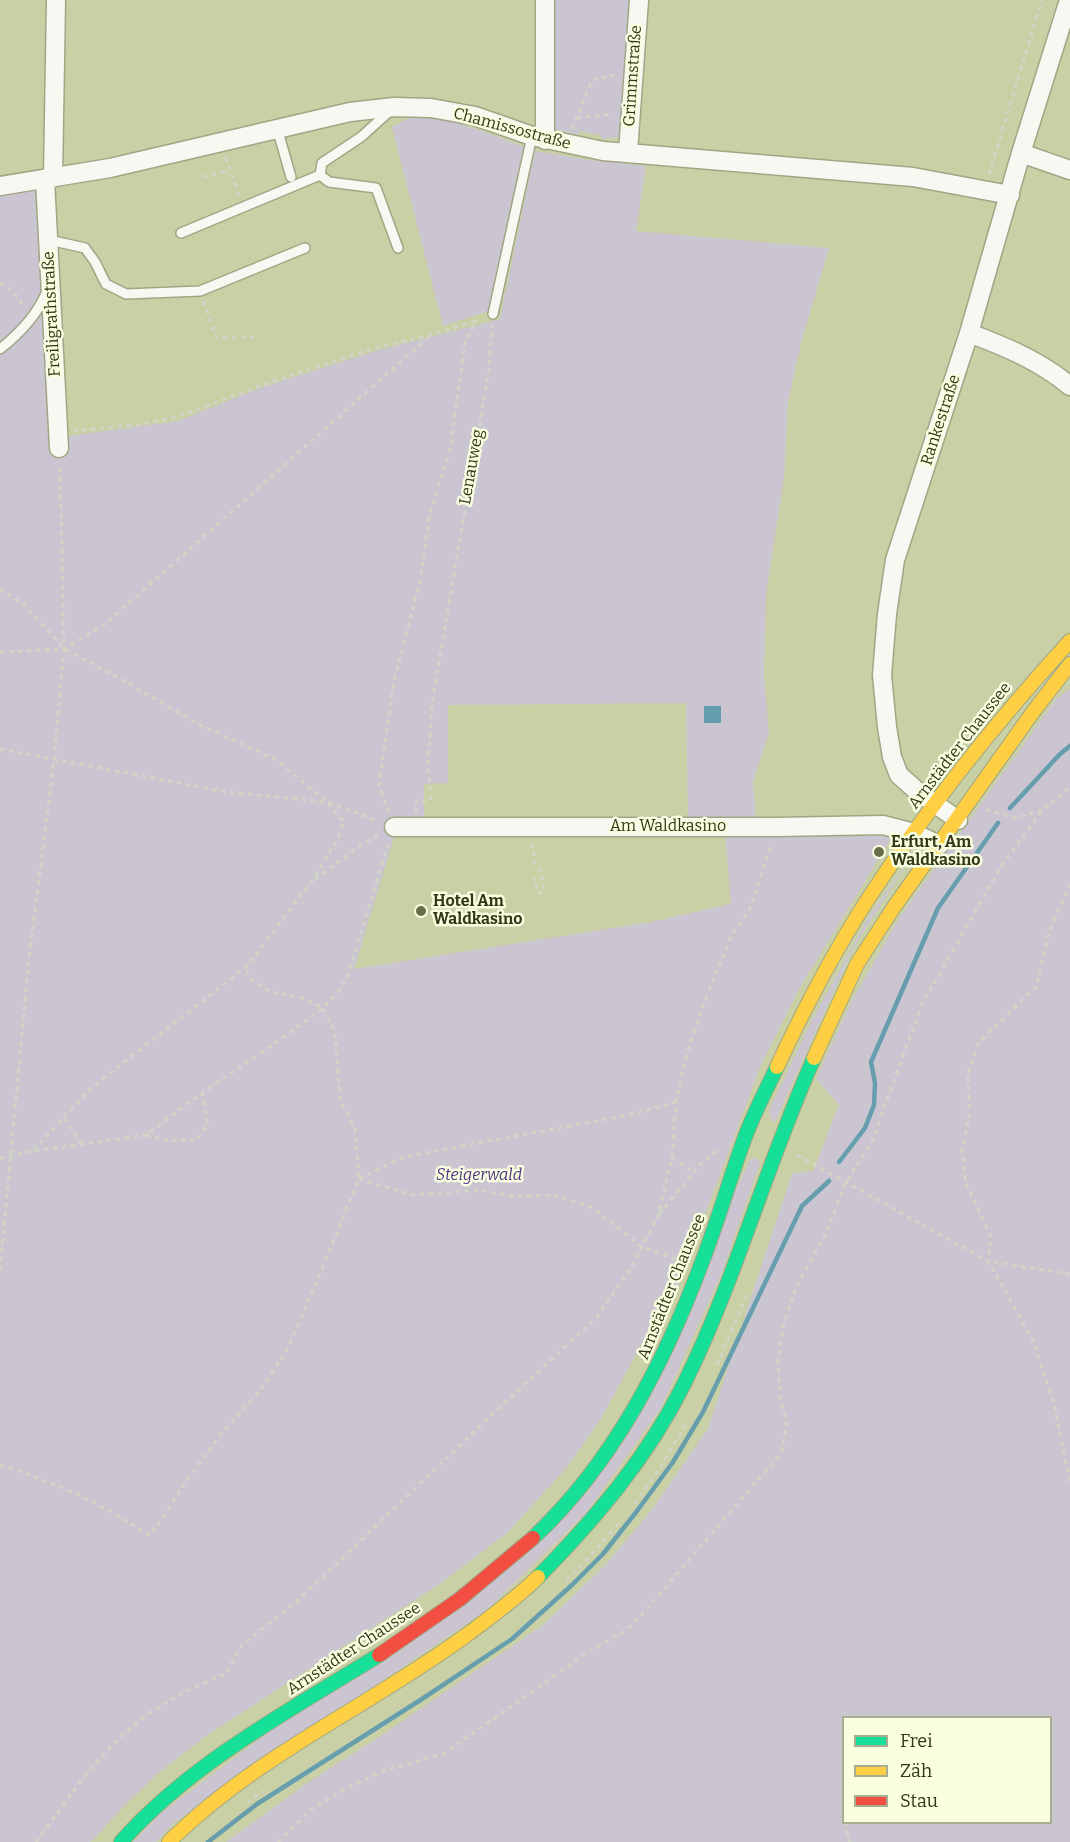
<!DOCTYPE html>
<meta charset="utf-8">
<style>
body{margin:0}
#map{position:relative;width:1070px;height:1842px;overflow:hidden;background:#c9d0a6;font-family:Bitter,serif}
canvas{display:block}
.legend{position:absolute;left:842px;top:1716px;width:210px;height:108px;box-sizing:border-box;background:#f8fee0;border:2px solid #a9ae90;margin:0;padding:8px 10px;list-style:none;font-size:18px;color:#323717}
.legend li{display:flex;align-items:center;gap:12px;height:30px}
.legend b{width:30px;border:2px solid #a9ae90}
</style>
<div id="map">
<canvas width="1070" height="1842"></canvas>
<ul class="legend">
<li><b style="height:8px;background:#16e098"></b>Frei</li>
<li><b style="height:8px;background:#ffcf43"></b>Zäh</li>
<li><b style="height:8px;background:#f24e42"></b>Stau</li>
</ul>
</div>
<script>
const ctx = document.querySelector('canvas').getContext('2d');
ctx.lineJoin = 'round';
function fill(path, color) { ctx.fillStyle = color; ctx.fill(path, 'evenodd'); }
function stroke(path, color, width, dash) { ctx.strokeStyle = color; ctx.lineWidth = width; ctx.lineCap = dash ? 'butt' : 'round'; ctx.setLineDash(dash || []); ctx.stroke(path); }
function label(font, color, halo, rows, align = 'center') {
  ctx.font = font + ' Bitter,serif'; ctx.lineWidth = 5; ctx.setLineDash([]); ctx.textBaseline = 'middle'; ctx.strokeStyle = halo; ctx.fillStyle = color; for (const [text, x, y, turn = 0] of rows) {
    ctx.save(); ctx.translate(x, y); ctx.rotate((+turn || 0) * Math.PI / 180); ctx.textAlign = isNaN(turn) ? turn : align; if (halo) ctx.strokeText(text, 0, 0); ctx.fillText(text, 0, 0); ctx.restore();
  }
}
fill(new Path2D(`
 M552,0h81l-10,133 -4,4 -17,2 -1,-4 -22,-4 -1,4 -24,-6z
 M413,116c41,3 73,16 111,31l-16,70 -17,93 -48,16 -51,-199z
 M535,151l48,8 63,7 -10,65 193,17 -28,95 -13,59 -4,75 -18,118 -2,81 5,56 -16,50 3,36 -68,1 -2,-116 -238,2v78l-24,1v37l-25,-1 -45,149 297,-47 80,-18 -6,-70h169l-95,155 -38,76 -81,217 -38,62 -42,76 -32,46 -60,66 -64,49 -238,155 -50,39 -34,33 -31,34h-91v-1649l41,-5 13,250 124,-17 82,-33 115,-37 125,-32z
 M1070,689v1153h-844l84,-61 69,-44 164,-112 64,-62 47,-56 54,-79 84,-255 21,-2 26,-66 -23,-26 36,-79 49,-85 156,-217zM844,1718h206v104h-206z
 M918,847l-64,100 -79,175 -4,-2 -2,-10 41,-86 59,-108z
 M757,1158l3,5 -37,107 -62,138 -75,105 -98,96 -313,213 -19,20h-23l28,-29 428,-322 157,-323 5,-9z`), '#cac5d1');
fill(new Path2D(`
 M704,706h17v17h-17z`), '#679eae');
stroke(new Path2D(`
 M1010,808l50,-54 10,-8
 M839,1162l26,-34 9,-23 1,-22 -4,-21 67,-154 60,-85
 M208,1842l49,-38 165,-105 90,-60 60,-54 31,-31 34,-43 36,-49 30,-50 99,-206 27,-25`), '#679eae', 4.5);
const lane = new Path2D(`
 M277,128l14,49
 M320,175l9,7 47,6 22,60
 M181,233l139,-58 2,-12 39,-26 31,-28
 M49,240l36,8 10,14 11,22 20,10 74,-3 105,-43
 M493,314l39,-178
 M0,349c19,-15 38,-35 47,-58`);
const street = new Path2D(`
 M545,0v140
 M628,152l11,-152
 M1021,153l49,17
 M53,178l3,-178
 M45,180l14,268
 M0,186l110,-18 240,-56 44,-5 37,1 44,8 57,20 71,15 310,26 97,18
 M969,333c37,14 71,28 101,53
 M958,820l-41,-29 -18,-16 -7,-18 -5,-30 -5,-52 5,-61 8,-54 74,-227 52,-180 48,-153
 M394,827h383l106,-2 31,8 25,12`);
const fast = new Path2D(`
 M533,1538c80,-75 131,-174 169,-276 16,-41 28,-84 43,-125 9,-24 21,-47 32,-70
 M538,1577c57,-58 110,-120 146,-193 52,-105 82,-219 130,-326
 M121,1842c71,-80 168,-131 258,-187`);
const slow = new Path2D(`
 M814,1058l43,-94 37,-57 139,-195 37,-48
 M777,1067c27,-58 56,-114 91,-168 60,-92 128,-177 202,-258
 M169,1842c86,-86 201,-136 299,-208 24,-18 49,-36 70,-57`);
const jam = new Path2D(`
 M379,1655l81,-56 73,-61`);
stroke(lane, '#a0a684', 12);
stroke(street, '#a0a684', 21);
stroke(fast, '#a0a684', 16);
stroke(slow, '#a0a684', 16);
stroke(jam, '#a0a684', 16);
stroke(new Path2D(`
 M577,118l37,-4
 M572,129l20,-49 27,-6
 M226,157l13,39
 M989,174l53,-174
 M203,177l27,-6
 M0,283c12,6 18,13 24,25
 M203,301l13,36h41
 M73,431l69,-7 34,-7 78,-29 62,-21 62,-20 53,-12 45,-14
 M0,589l25,16 39,44 64,34 70,41 77,35 52,43 17,20 -7,18 -25,41 -66,86 -155,121 -57,62
 M0,652l64,-3 41,-25 326,-289
 M0,749l227,43 100,10 51,19
 M431,800l-3,-36 4,-61 57,-334 3,-43
 M986,810l30,8 27,-8
 M388,812l-9,-27 15,-104 26,-100 10,-68 20,-63 15,-107 12,-23
 M416,812v-12l10,1
 M532,843l3,21 6,5 3,23 -7,1 -3,-15
 M315,879l46,-34 20,-11
 M1070,884l-21,48 -13,55 -57,55 -11,31 1,44 -7,33 4,33 25,54 -3,24 45,80 21,62 16,81
 M64,1118l17,26
 M146,1135l25,6 26,-1 11,-16 -6,-31
 M797,1155l191,106 82,13
 M0,1158l33,-7 113,-16 56,-42 78,-53 43,-32 15,-16 9,-14 42,-137
 M672,1158l22,14
 M359,1179l55,16 66,-5 31,6 44,-1 38,13 49,39 39,14
 M359,1179l44,-22 226,-42 47,-13
 M659,1214l42,-50 18,-16
 M0,1270l29,-312 25,-198 10,-111 -4,-186
 M717,1365l30,-71
 M0,1465c53,16 104,40 150,71l38,-57 34,-46 36,-40 26,-38 17,-36 58,-140 -4,-51 -15,-28 -5,-69 -12,-23 -20,-10 -33,-6 -22,-15 -2,-10
 M634,1504l24,-33 30,-50
 M566,1580l10,-8 43,-49
 M247,1803l17,-12
 M843,1815l1,4
 M845,1822l5,20
 M36,1842l50,-68 30,-33 31,-27 38,-22 41,-19 16,-28 48,-38 34,-31 160,-154 112,-104 34,-48 28,-54 14,-58 4,-56 10,-46 20,-58 26,-64 17,-23 23,-68
 M278,1842l35,-34 36,-21 37,-17 59,-17 146,-103 34,-19 14,-13 142,-165 6,-28 -7,-28 -2,-37 6,-38 14,-39 27,-48 21,-53 26,-41 50,-137 80,-139 41,-55 27,-23`), '#d2d4c6', 3, [4.5, 4.5]);
stroke(lane, '#f7f8f2', 9);
stroke(street, '#f7f8f2', 18);
stroke(fast, '#16e098', 14);
stroke(slow, '#ffcf43', 14);
stroke(jam, '#f24e42', 14);
for (const [x, y, r, color] of [
 [879,852,6,"#676d49"],
 [421,911,6,"#676d49"]
]) { const dot = new Path2D(); dot.arc(x, y, r, 0, 2 * Math.PI); ctx.fillStyle = color; ctx.fill(dot); stroke(dot, '#f8fee0', 2); }
label('16px', '#323717', '#f8fee0', [
 ["Grimmstraße",633,76,-86],
 ["Chamissostraße",512,129,15],
 ["Freiligrathstraße",52,314,-93],
 ["Rankestraße",941,420,-72],
 ["Lenauweg",472,467,-80],
 ["Arnstädter Chaussee",960,746,-52],
 ["Am Waldkasino",668,827],
 ["Arnstädter Chaussee",672,1287,-68],
 ["Arnstädter Chaussee",354,1649,-33]
]);
label('bold 16px', '#323717', '#f8fee0', [
 ["Erfurt, Am",891,843],
 ["Waldkasino",891,861],
 ["Hotel Am",433,902],
 ["Waldkasino",433,920]
], 'left');
label('italic 16px', '#513685', '#f8fee0', [
 ["Steigerwald",479,1176]
]);
</script>
